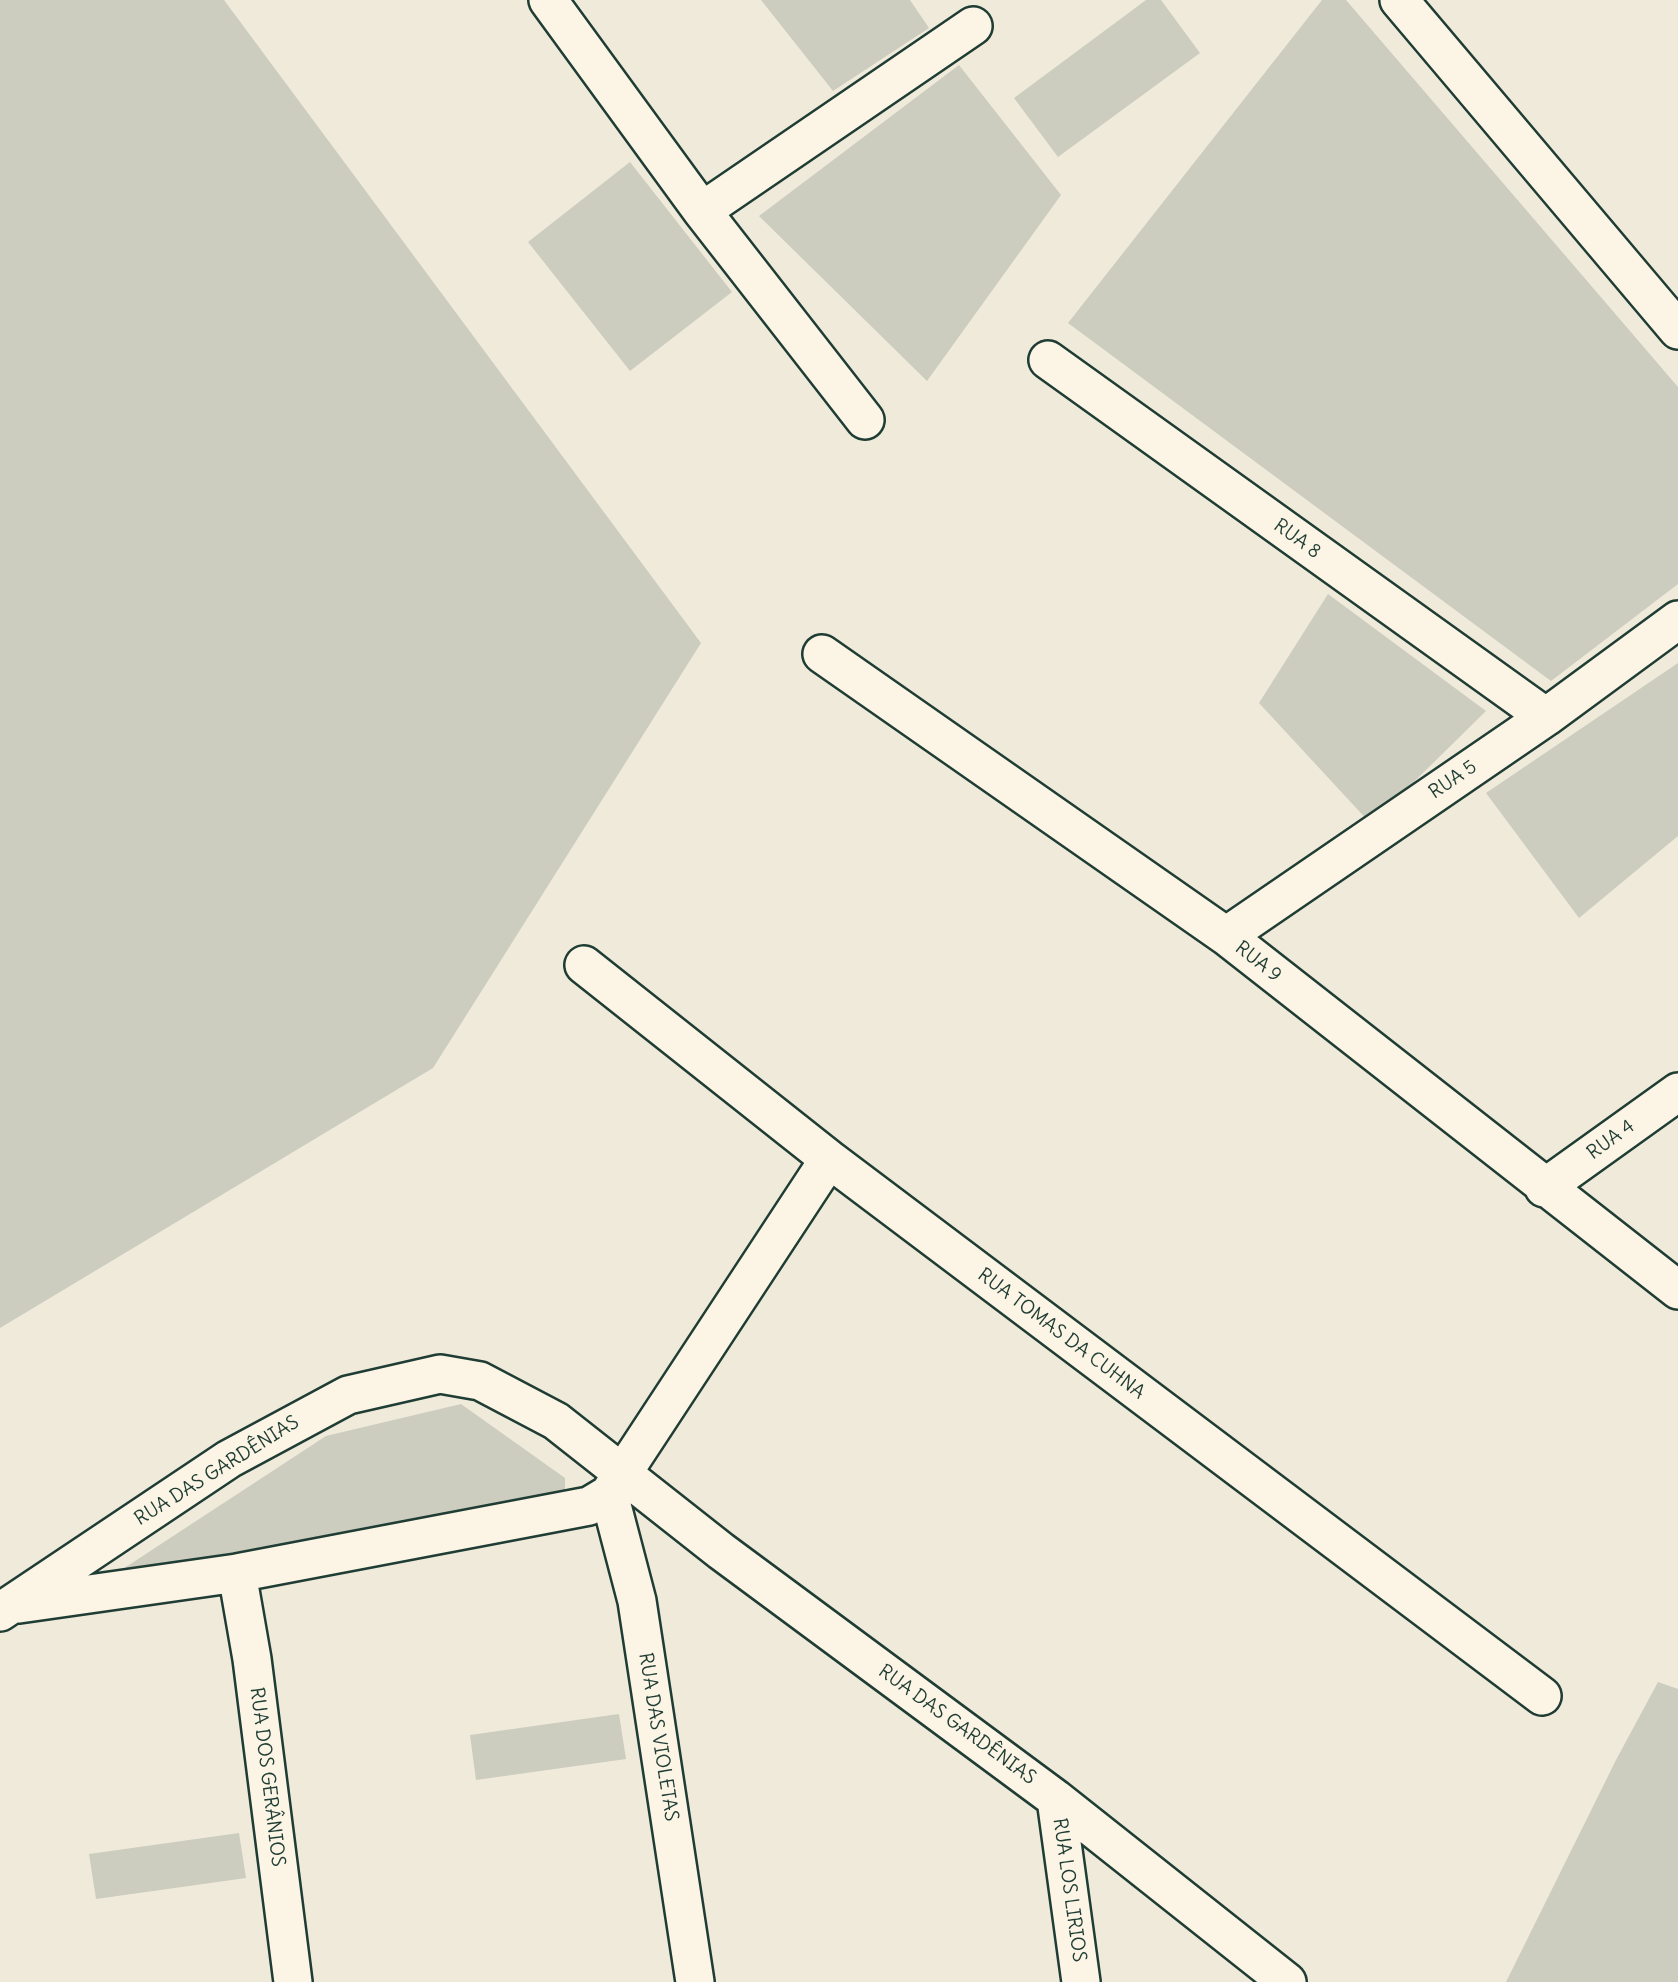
<!DOCTYPE html>
<meta charset="utf-8">
<style>
body{margin:0}
canvas{display:block;background:#efeada}
</style>
<canvas width="1678" height="1982"></canvas>
<script>
const ctx = document.querySelector('canvas').getContext('2d');
ctx.lineJoin = 'round';
function fill(path, color) { ctx.fillStyle = color; ctx.fill(path, 'evenodd'); }
function stroke(path, color, width, dash) { ctx.strokeStyle = color; ctx.lineWidth = width; ctx.lineCap = dash ? 'butt' : 'round'; ctx.setLineDash(dash || []); ctx.stroke(path); }
function label(font, color, halo, rows, align = 'center') {
  ctx.font = font + ' Delius,sans-serif'; ctx.lineWidth = 5; ctx.setLineDash([]); ctx.textBaseline = 'middle'; ctx.strokeStyle = halo; ctx.fillStyle = color; for (const [text, x, y, turn = 0] of rows) {
    ctx.save(); ctx.translate(x, y); ctx.rotate((+turn || 0) * Math.PI / 180); ctx.textAlign = isNaN(turn) ? turn : align; if (halo) ctx.strokeText(text, 0, 0); ctx.fillText(text, 0, 0); ctx.restore();
  }
}
fill(new Path2D(`
 M0,0h224l477,643 -268,425 -433,260z
 M761,0h149l19,28 -96,63z
 M1146,0h15l39,53 -142,104 -44,-59z
 M1322,0h24l332,387v197l-127,97 -483,-358z
 M959,65l102,130 -134,186 -168,-165z
 M630,162l102,130 -102,79 -102,-129z
 M1328,594l158,117 -115,113 -112,-121z
 M1678,663v173l-99,82 -93,-125z
 M461,1404l104,74v24l-459,78 220,-144z
 M1658,1682l20,7v293h-172l110,-222z
 M619,1714l7,45 -150,21 -6,-45z
 M239,1833l7,45 -150,21 -7,-45z`), '#cccdbf');
const minor = new Path2D(`
 M548,0l154,211 163,209
 M1399,0l279,330
 M702,211l271,-185
 M1048,360l498,357
 M822,654l404,282 452,354
 M1226,936l320,-219 132,-97
 M584,965l245,194 713,537
 M1544,1188l134,-96
 M609,1494l28,107 58,381
 M237,1573l15,86 41,323
 M19,1604l218,-31 352,-67 20,-12 220,-335
 M0,1612l229,-153 119,-64 92,-21 40,7 76,40 165,130 335,248 231,183
 M1056,1799l25,183`);
stroke(minor, '#1f3d34', 42);
stroke(minor, '#fcf5e5', 37);
label('19px', '#1f3d34', '#fcf5e5', [
 ["RUA 8",1297,539,36],
 ["RUA 5",1453,780,-34],
 ["RUA 9",1258,962,38],
 ["RUA 4",1611,1140,-36],
 ["RUA TOMAS DA CUHNA",1061,1334,37],
 ["RUA DAS GARDÊNIAS",217,1471,-32],
 ["RUA DAS GARDÊNIAS",957,1725,36],
 ["RUA DAS VIOLETAS",658,1737,81],
 ["RUA DOS GERÂNIOS",267,1777,83],
 ["RUA LOS LIRIOS",1069,1890,82]
]);
</script>
